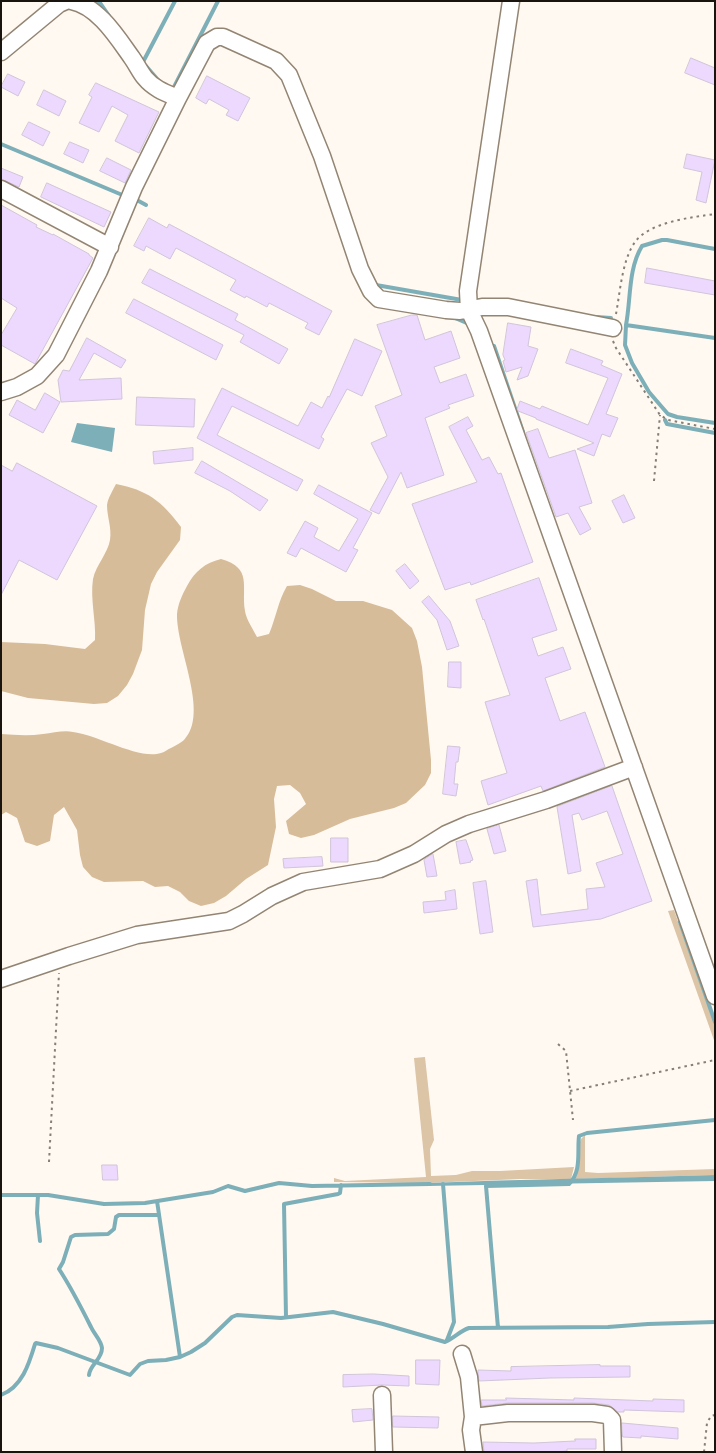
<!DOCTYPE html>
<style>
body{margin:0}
#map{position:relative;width:716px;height:1453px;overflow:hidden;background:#fff9f1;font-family:Poppins,sans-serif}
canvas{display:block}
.frame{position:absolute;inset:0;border:2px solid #19140d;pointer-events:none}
</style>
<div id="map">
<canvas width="716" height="1453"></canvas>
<div class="frame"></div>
</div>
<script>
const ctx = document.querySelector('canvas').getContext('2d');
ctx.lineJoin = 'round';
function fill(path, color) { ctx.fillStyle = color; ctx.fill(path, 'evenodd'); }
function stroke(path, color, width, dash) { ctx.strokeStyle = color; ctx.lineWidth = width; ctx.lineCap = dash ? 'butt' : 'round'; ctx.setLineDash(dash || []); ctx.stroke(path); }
fill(new Path2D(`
 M674,910l41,116v17l-47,-132z
 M425,1057l9,83 -4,9 1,27 25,-1 16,-4h28l74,-4 -3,12h-50l-94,4 -93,-1v-4l11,3 81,-4 -12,-119z
 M585,1135v37l13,1 117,-4v6l-140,4 5,-23v-14l1,-3z`), '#dcc4a6');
fill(new Path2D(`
 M116,484c31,6 46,17 65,43l-1,13 -23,32 -6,12 -6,26 -3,40 -9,24 -6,11 -9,11 -11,7 -13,1 -66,-6 -27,-7v-49l44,2 40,5 10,-9c1,-20 -5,-41 -2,-61 3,-14 15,-26 17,-39 2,-12 -3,-23 -3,-35 1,-7 6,-15 9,-21z
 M221,559c32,9 20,27 24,52 1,8 8,18 12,26l12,-3c7,-16 9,-33 18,-48l13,-1 12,4 24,12h27l29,9 20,18 5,13 5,26 9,93v13l-6,12 -19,18 -12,5 -44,11 -36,16 -13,3 -12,-4 -3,-13 20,-17 -6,-11 -10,-8 -13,1 -3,13 2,28 -8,38 -22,14 -20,17 -12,7 -13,3 -12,-5 -9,-9 -12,-6 -13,1 -12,-6 -39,1 -12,-5 -9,-10 -3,-12 -3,-25 -13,-23 -10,8 -4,26 -13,5 -12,-4 -8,-24 -11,-6 -5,3v-81c14,1 28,2 42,0 10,-1 21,-4 30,-2 25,3 66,28 88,21 4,-1 7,-4 10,-5 5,-3 10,-5 13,-8 26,-27 -8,-91 -7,-126 1,-10 5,-19 10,-28 8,-15 18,-23 34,-27z`), '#d7bc9a');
fill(new Path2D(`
 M77,423l38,5 -3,24 -41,-10z
 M715,1175v6l-288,5v-3c96,-4 192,-5 288,-8z`), '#7dafb9');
stroke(new Path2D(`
 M93,1l7,2 9,13
 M143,62l32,-61
 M146,66l13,15
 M171,89h2l45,-88
 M1,144l119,50
 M135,199l11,6
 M376,285l86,15
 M596,317l15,1
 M455,318l14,6
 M626,325c5,-26 2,-56 16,-79l20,-6h5l48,9
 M715,338l-89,-13 -1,20 7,18 17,29 12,14 7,8 9,3 38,6
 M494,346l29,86
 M665,420l2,4 48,9
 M680,922l35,100
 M443,1184l11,138 -7,18
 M1,1195h47l56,9 41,-1 68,-11 15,-6 17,5 34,-8 33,3 118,-2
 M38,1195l-1,18 3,28
 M157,1201l23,156
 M286,1317l-2,-113 54,-10 2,-1 1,-8
 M498,1328l-12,-142 83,-2c13,-13 8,-32 10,-48l8,-3 128,-13
 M89,1375c1,-11 13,-15 13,-27 -1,-8 -8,-14 -11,-21 -11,-22 -19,-38 -32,-58l4,-7 8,-25 4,-2 33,-1 6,-5 2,-12 3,-2h40
 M1,1395c21,-8 28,-31 34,-51l1,-1 22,5 72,27 10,-11 8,-3 18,-1 14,-3 11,-5 14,-9 27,-26 5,-2 44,3 52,-6 50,12 62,18c9,-4 15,-11 24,-14l139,-1 40,-3 67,-2`), '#7dafb9', 4);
const building = new Path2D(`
 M691,58l24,10v17l-30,-12z
 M8,74l17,8 -7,14 -17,-9z
 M207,76l43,22 -12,23 -12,-6 3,-5 -20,-11 -3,5 -10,-6z
 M96,83l63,29 -20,41 -24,-12 13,-26 -16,-9 -13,26 -20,-9 13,-26 -3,-2z
 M44,90l22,11 -7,15 -22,-11z
 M29,122l21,10 -7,14 -21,-11z
 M70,142l19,8 -6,13 -19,-9z
 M687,154l28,6 -9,43 -10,-3 6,-28 -18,-4z
 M107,158l24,12 -6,13 -25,-12z
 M1,168l22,9 -4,10 -18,-8z
 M47,183l64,29 -7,15 -63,-30z
 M1,205l36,20 -1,2 17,8v-1l36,20v1l4,3 -58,106 -34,-19v-10l16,-27 -16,-10z
 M149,218l18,10 2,-4 163,87 -13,24 -14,-7 3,-5 -39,-20 -2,4 -21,-11 -1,2 -15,-8 6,-10 -60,-32 -6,11 -24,-13 -2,5 -10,-5z
 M647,268l68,13v14l-70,-12z
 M150,269l88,45 -3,6 53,29 -9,15 -39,-22 4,-7 -102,-52z
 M134,299l89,46 -7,15 -90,-47z
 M412,315h5l8,25 26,-9 9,27 -26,9 6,16 26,-9 8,22 -26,9 2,3 -25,10 19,57 -37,13 -6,-16 -22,42 -9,-4 18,-33 -17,-34 16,-7 -12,-30 27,-11 -25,-70z
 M508,323l23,4 -3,19 10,3 -10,27 -11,4 5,-13 -16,5 -3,-11 2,-1 -2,-5z
 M87,338l39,22 -5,8 -27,-15 -15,27 42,-2 1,21 -61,3 -3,-22 5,-10 6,1z
 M355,339l27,12 -20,45 -15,-7 -26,48 3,2 -5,10 -87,-43 -15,29 86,45 -6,11 -100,-53 25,-50 76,38 13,-24 11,6 6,-12 1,1z
 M571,349l32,12 -2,4 21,9 -16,40 12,4 -8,19 -8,-3 -8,22 -17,-7 17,-6 -58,-24v-1l-18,-7 -1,-2 3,-8 20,8 2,-3 46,19 20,-47 -42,-15z
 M45,393l15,9 -17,31 -34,-18 8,-15 18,10z
 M137,397l58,2 -1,28 -58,-2z
 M468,417l5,9 -7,4 16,30 7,-3 9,17 3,-1 32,89 -62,23 -1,-3 -25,8 -33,-86 65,-22 -28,-55z
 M538,429l11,29 26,-8 17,53 -13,4 12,22 -11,6 -12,-22 -12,4 -30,-84z
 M193,448v12l-39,4 -1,-12z
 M202,461l66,39 -8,11 -30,-20 -35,-18z
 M17,463l80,43 -40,74 -38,-20 -18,35v-130l11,6z
 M319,485l53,28 -19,35 5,2 -12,22 -45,-24 -5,9 -9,-4 18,-32 13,7 -4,9 25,14 19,-32 -44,-25z
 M624,495l11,23 -12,5 -11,-22z
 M405,564l14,17 -9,8 -14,-18z
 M539,578l18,52 -25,8 6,18 25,-9 8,22 -26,9 15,43 25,-9 20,55 -62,24 -2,-5 -53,19 -7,-24 26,-8 -22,-71 25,-7 -26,-76 -1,1 -7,-20z
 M429,596l21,25 9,25 -12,4 -10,-30 -15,-18z
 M449,662h12v26l-13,-1z
 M448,746l12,1 -2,15h-2l-2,22h4l-2,12 -13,-2z
 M612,786l40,115 -51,18 -68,8 -7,-46 11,-2 4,36 47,-6 -2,-20 19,-2 -9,-24 27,-9 -16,-43 -25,9 -3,-7 -7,2 9,56 -13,3 -11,-67z
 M499,825l7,26 -12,3 -7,-25z
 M331,838h17v24h-17z
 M466,840l7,20 -3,1 1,1 -11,2 -4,-22z
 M433,854l4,22 -10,1 -3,-17z
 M322,857l1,9 -39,2 -1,-9z
 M486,881l7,51 -13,2 -7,-51z
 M455,890l2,19 -33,4 -1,-11 23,-2 -1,-8z
 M102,1165h15l1,15h-15z
 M416,1360h24l-1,25 -23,-1z
 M600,1365v1h30v11l-80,1 -71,3 -1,-7v-4l33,1v-4z
 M374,1374l35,2v10l-27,-1 -39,2v-12z
 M506,1398l68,2v-2l79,3v-2l31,1v12l-60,-2v2h-6l-9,-7 -16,-2h-85l-26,3 -1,-6h25z
 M372,1409l1,11 -20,2 -1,-12z
 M393,1416l46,1 -1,11 -45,-1z
 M622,1423l56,5v11l-37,-3v2l-18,-1z
 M575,1439h21v10h-29v2l-8,1h-75l-1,-10 51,1 41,-2z`);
fill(building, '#edd8fe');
stroke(building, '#d0c5d9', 1);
const minor = new Path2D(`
 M71,1c27,5 46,36 61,57 5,7 8,14 13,20 9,11 21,15 33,20
 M511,1l-43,290 1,19 10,21 236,665
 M1,52l58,-48 7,-3
 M1,189l109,58
 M1,392l16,-5 20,-11 19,-21 43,-84 35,-84 44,-89 29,-55 10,-6h6l53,24 13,14 33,81 38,113 11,22 8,8 67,11 14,1 22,-4h26l105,21
 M1,979l68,-23 68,-21 92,-14 14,-7 29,-18 31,-14 77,-13 34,-15 32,-20 23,-10 77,-24 88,-33
 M462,1354l7,23 4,40 -2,13 3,22
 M382,1395l2,57
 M473,1417l35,-4h85l14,2 5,5 1,32`);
stroke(minor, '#938573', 19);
stroke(new Path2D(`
 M616,314c4,-21 6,-54 19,-72 14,-20 58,-25 80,-28
 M613,341l3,7 44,67 8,5 47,9
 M654,481l6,-66
 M558,1044l8,7 7,69
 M570,1091l145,-31
 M49,1162l10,-189
 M704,1452l3,-29 4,-7 4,-1`), '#847f77', 2, [2.5, 4]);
stroke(minor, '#fff', 16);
</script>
